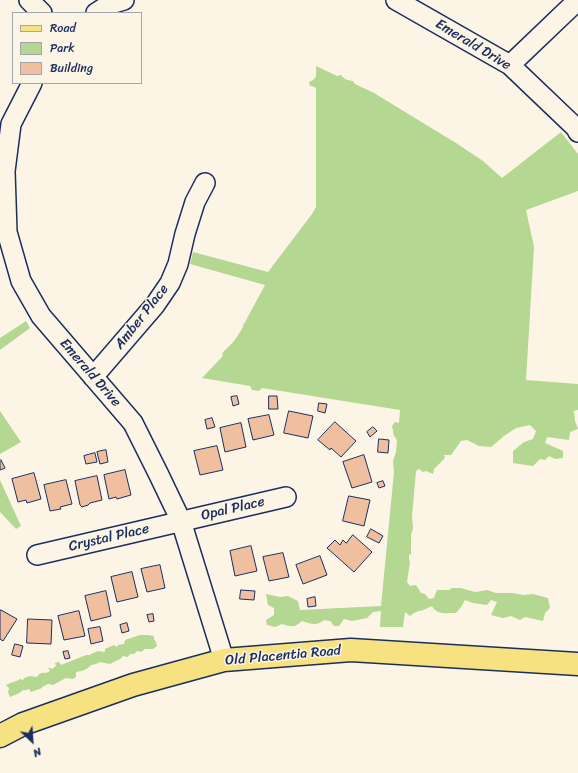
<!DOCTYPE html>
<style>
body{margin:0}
#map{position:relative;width:578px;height:773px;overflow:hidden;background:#fcf5e5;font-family:Sriracha,sans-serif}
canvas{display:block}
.legend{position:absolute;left:12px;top:12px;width:130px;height:72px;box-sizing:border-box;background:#fcf5e5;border:1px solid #a2a6af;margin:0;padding:5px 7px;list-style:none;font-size:12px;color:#1b2f5e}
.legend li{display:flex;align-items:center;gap:8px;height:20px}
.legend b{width:20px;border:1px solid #a2a6af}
.north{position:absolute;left:12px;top:721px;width:40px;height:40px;-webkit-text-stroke:3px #fcf5e5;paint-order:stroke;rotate:155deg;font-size:11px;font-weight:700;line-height:16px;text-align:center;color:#1b2f5e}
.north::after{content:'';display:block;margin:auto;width:14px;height:18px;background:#1b2f5e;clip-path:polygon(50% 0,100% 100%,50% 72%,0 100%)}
</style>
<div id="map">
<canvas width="578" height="773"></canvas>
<ul class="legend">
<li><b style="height:5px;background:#f7e281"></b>Road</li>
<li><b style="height:11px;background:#b4d791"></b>Park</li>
<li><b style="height:11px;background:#f0bfa0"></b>Building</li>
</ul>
<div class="north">N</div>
</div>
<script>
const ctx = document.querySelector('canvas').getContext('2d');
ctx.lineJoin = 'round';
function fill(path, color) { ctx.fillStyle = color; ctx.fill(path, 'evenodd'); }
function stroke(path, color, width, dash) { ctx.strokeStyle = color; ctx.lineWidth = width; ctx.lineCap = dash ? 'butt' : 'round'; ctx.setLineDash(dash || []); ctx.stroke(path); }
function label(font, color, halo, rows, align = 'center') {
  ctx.font = font + ' Sriracha,sans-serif'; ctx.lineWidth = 3; ctx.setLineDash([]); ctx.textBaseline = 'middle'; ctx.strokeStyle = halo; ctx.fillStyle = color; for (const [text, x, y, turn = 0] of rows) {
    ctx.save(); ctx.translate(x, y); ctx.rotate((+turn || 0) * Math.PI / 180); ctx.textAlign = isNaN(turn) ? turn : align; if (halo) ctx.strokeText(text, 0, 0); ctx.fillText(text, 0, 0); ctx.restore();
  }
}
fill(new Path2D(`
 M316,66l21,10 4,-1c4,5 6,5 12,6l2,3 19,9 82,50 27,18 19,17 59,-46 17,22v37l-52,19 8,37 -8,133 52,4v26l-5,1 1,1 1,9 3,8 -8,3 -1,8 -22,-3 -2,6 18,8v7l-8,1 -6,-3 -4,4 -5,-1 -7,7 -20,-3v-12l11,-9 9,-3 3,-8 -6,-6 -14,3 -12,8 -13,11 -12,-1 -12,-6 -6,1 -10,14h-7l1,3 -11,11 -1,5 -7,-3 -3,1 -4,-3 -3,2 -4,46 1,11 -2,7v19l-2,1v5l1,2 -3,20 3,4 6,-1 5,8 4,1 4,5 5,-1 3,-8h13l1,-2h10l14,4 12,-2 9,3h16l12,2 9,-1 15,4 2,10 -5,5 -2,8 -18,-4 -5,3 -9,-4 -8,2 -12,-3 6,-13 -6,-2 -4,5 -14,-2 -8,-3 -4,7 -5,6c-9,0 -20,2 -24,-7 -4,1 -5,3 -9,4 -7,2 -7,1 -13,6l-5,-4 -2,15h-23l1,-16 -8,1 -6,6 -15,3 -8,-2 -5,7h-5l-4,-5 -6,-1c-6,6 -14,4 -22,1 -8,7 -10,6 -20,3l-7,3 -8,-2 -1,-5 8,-5v-7l-6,-3 -2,-11 14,3 8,-1 10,5 2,9 81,-4 13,-134 -1,-11 3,-9 1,-12 -3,-4 -2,-10 3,-4 4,1 1,-13 -138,-22 -3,3 -7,-1 -2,-4 -48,-8 19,-20 2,-3 -1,-1c3,-5 8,-8 12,-13 3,-4 6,-9 9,-14v-2l1,-1 21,-39 -75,-21 3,-12 75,20 44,-58 4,-7v-118l-1,-2 -5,-1 -1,-4c9,-3 7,-8 7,-16z
 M26,321l4,7 -30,22v-12z
 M0,411l21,31 -21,12z
 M0,480l21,46 -5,3 -16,-17z
 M140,635h8l6,1v3l2,3 1,4 -4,3h-8l-4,3 -4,-1 -3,3h-4l-2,3 -5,-1 -3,3 -10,5 -10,-2 -4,2 -5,1c-4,5 -9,6 -15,7v5l-3,2 -7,-1 -13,7 -5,-1 -6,3v1l-11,4 -2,-3 -3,1h-3c-2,3 -9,5 -13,7l-2,-5 1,-4 -3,-3c5,-3 10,-3 14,-6l3,1 1,-2 6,-2 7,1c2,-4 5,-5 9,-4l4,-2 -2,-4 4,2 4,-3 -1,-3 4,-1 2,3 25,-10h4l1,-1 7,-3 7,1v-3l9,-4 3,2 1,-2 6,-1 1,-4z`), '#b4d791');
const building = new Path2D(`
 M237,396l2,8 -6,2 -2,-9z
 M269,396h8l1,13h-9z
 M319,403l8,1 -2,9 -7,-2z
 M289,411l24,5 -5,22 -24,-5z
 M269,415l5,20 -21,5 -5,-21z
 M212,418l3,9 -8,2 -2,-9z
 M335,422l21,19 -15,16 -10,-9 -1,2 -12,-10z
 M241,423l5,24 -21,5 -5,-24z
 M373,427l4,4 -7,6 -3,-5z
 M379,439l10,1 -1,13 -10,-1z
 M217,446l6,24 -23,5 -6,-24z
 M106,450l2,12 -8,2 -3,-12z
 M95,453l2,9 -11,2 -2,-8z
 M364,455l8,27 -20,6 -9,-26z
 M1,460l4,8 -5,2v-9z
 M125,470l6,25 -14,4 -1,-2 -7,2 -5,-24z
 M34,473l7,26 -14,4 -1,-3 -8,2 -6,-23z
 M97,476l5,24 -12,3 -2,2 -6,2 -2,-2 -5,-24z
 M66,480l6,24 -12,3 1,2 -11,2 -6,-26z
 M383,481l2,5 -6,2 -2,-5z
 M349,496l21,4 -6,26 -21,-5z
 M371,529l12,7 -4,7 -12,-6z
 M353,535l19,17 -18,20 -27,-24 8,-8 5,5 3,-5 3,3z
 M251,546l6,25 -22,5 -5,-25z
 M283,553l6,24 -20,4 -6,-24z
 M320,556l7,19 -24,9 -7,-19z
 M160,565l5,23 -18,4 -6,-23z
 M132,572l6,25 -21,5 -6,-25z
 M241,590l14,1 -1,9 -14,-1z
 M106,591l5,25 -20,5 -6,-25z
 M315,597l1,9 -8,1 -1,-8z
 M1,610l16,9 -14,22 -3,-2v-27z
 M79,611l6,25 -21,4 -6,-24z
 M153,614l1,7 -5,1 -2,-7z
 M28,619l24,1 -1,24 -24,-1z
 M127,623l2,8 -7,2 -2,-8z
 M100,627l3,14 -12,3 -3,-15z
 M15,644l8,2 -3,11 -8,-2z
 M68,651l2,7 -5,1 -2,-7z`);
fill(building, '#f0bfa0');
stroke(building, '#1b2f5e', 1);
const minor = new Path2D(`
 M29,0l13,13
 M396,0l114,65 66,63 2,4
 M96,13l14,-9 14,-4
 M510,65l68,-65
 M32,83l-21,41 -6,47 2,61 14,49 20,35 92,107 25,50 23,48 43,139
 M93,377l62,-72 15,-22 8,-19 7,-30 10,-32 10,-19
 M37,555l249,-58`);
const major = new Path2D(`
 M0,736l23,-12 110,-39 91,-25 127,-10 227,14`);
stroke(minor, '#1b2f5e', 22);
stroke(major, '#1b2f5e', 25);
stroke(minor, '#fcf5e5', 19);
stroke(major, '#f7e281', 22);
label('14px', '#1b2f5e', '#fcf5e5', [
 ["Emerald Drive",473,45,31],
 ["Amber Place",142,317,-52],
 ["Emerald Drive",90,373,49],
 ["Opal Place",233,509,-13],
 ["Crystal Place",109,538,-13],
 ["Old Placentia Road",283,656,-5]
]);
</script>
